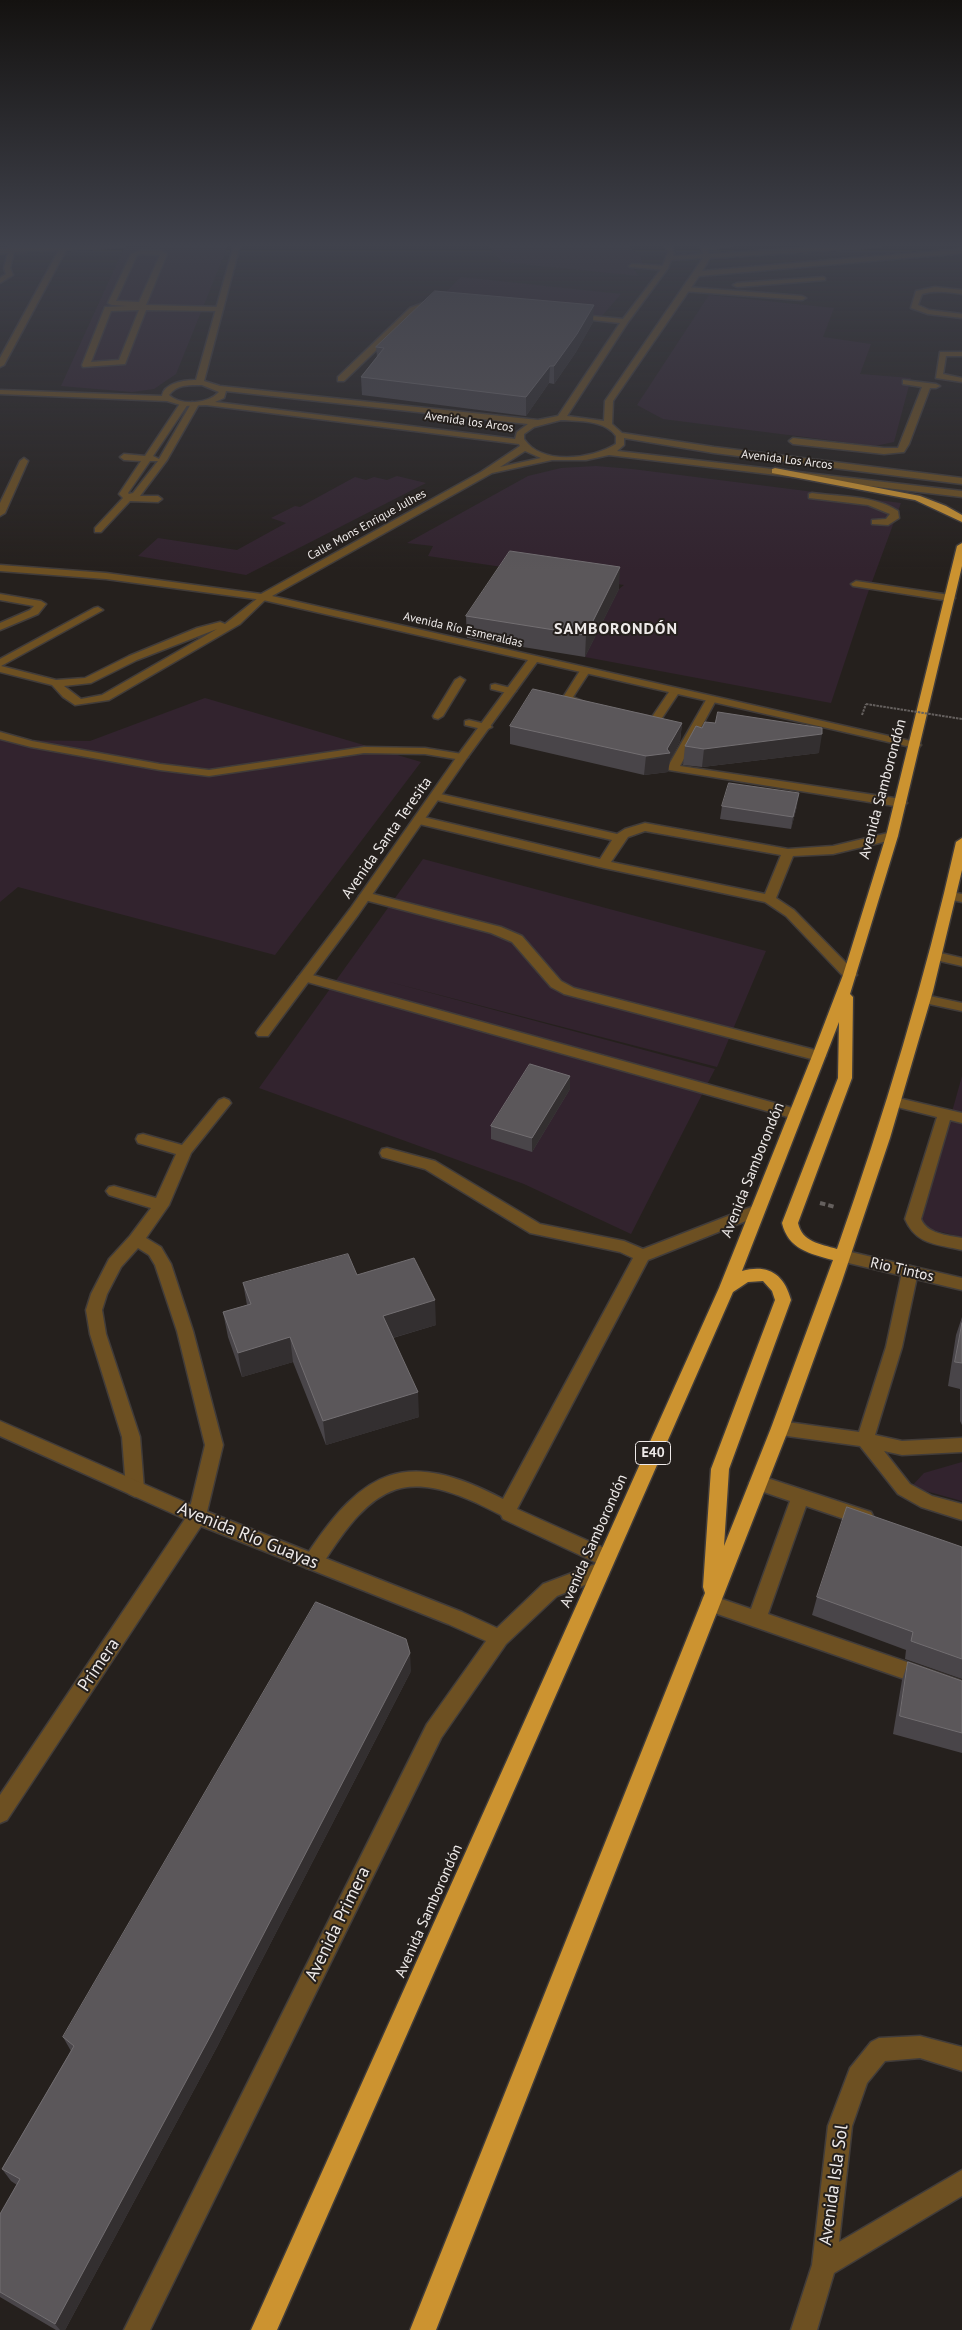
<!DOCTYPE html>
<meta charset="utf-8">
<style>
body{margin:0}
canvas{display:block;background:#25201d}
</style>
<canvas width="962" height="2330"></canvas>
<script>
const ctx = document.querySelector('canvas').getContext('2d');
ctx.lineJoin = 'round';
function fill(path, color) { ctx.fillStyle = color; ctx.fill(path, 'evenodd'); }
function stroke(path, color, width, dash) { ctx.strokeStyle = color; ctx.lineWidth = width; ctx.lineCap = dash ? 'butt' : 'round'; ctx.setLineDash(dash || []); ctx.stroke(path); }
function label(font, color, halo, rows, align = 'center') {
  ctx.font = font + ' "PT Sans",sans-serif'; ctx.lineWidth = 4; ctx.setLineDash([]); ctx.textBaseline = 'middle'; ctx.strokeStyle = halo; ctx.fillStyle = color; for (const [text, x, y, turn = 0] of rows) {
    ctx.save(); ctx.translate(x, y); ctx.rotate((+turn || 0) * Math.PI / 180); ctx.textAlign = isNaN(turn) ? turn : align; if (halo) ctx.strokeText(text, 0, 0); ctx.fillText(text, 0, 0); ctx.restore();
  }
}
fill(new Path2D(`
 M178,245h50l-52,129 -22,15 -22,3 -71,-6 63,-138z
 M488,245h139l13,11 3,9 -11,1 7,10 -137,-14z
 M461,277l160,17 -20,23 -163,-17z
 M709,295l125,13 -11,29 48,7 -11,30 51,4 -17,64 -19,4 -212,-27 -26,-14z
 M596,466l36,3 269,34 -35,95 -35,105 -246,-46 34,-68 5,-4 -196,-29 5,-10 -26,-3 121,-67 33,-8z
 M397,476l29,7 -180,92 -108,-19 20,-18 79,12 49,-27 -15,-5 24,-12 5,1 55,-30 11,3 8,-3 13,3z
 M205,698l216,64 -146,193 -257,-68 -18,15v-162l90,1z
 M423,859l343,92 -49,116 -331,-86 329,88 -84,165 -107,-50 -265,-96z
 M962,1076v161l-42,-10z
 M962,1462v39l-51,-14 13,-14z`), '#32232e');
const lane = new Path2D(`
 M717,245h17l-28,5 -3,-2z
 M140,250h21l6,4 -21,51 73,2 4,2 -4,2 -73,-1 -21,54 -42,3 -1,-2 23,-58 23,-1 -16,-1 -4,-2 23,-49zM141,254l19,1 -21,47 -23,-1 21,-46zM139,310l-20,50 -28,2 20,-51z
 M632,264l33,2 3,2 -3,2 -35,-3 -1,-1z
 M823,277l2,1v2l-88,7 -4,-2 4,-2z
 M686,287l116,9 4,2 -4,2 -119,-9 -1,-2z
 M935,287l27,3v4c-13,-2 -27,-4 -40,0l-4,11 11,5 33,4v4l-34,-4 -17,-6 5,-17z
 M940,352h22v4h-16l-3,18 19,4v4l-26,-4z
 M903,380l33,4 4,2 -4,2h-6l-21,56 -5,8 -20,2 -91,-10 -4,-3 4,-3 91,10h14l24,-61 -19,-3z
 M181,402l7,2 -35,52 6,3 33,-57 7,2 -32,56 -27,36h18l4,3 -4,3 -28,-1 -29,31h-6v-4l28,-30 -4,-4 22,-33 -17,-1 -4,-3 4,-3 21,2zM150,461h8l-25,32 -4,1 -1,-1z
 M24,458l4,3 -23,52 -5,3v-13l20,-42z
 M812,493c28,4 62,2 86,18l1,7 -11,7 -16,-1v-4l14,-1 4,-5 -22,-9 -59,-7v-4z
 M856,581l94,14 5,3 -5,3 -97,-15 -2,-2z
 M0,594l41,7 5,3 -8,10 -38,16v-7l30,-13 4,-4 -34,-6z
 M263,594l3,1v4l-26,25 -131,76 -34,5 -12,-8 -11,-12 -52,-13v-13l94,-51 4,-1 5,3 -102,56 55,14 29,-2 44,-22 68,-28 23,-6 5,2zM217,629l-115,66 -21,4 -17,-13 27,-3 46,-23z
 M585,668l5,3 -17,26 16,7 -5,3 -21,-6 -1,-2 19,-30z
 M460,677l5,3 -22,36 -5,3 -4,-1 -1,-2 22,-36z
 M495,684l20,5 1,2 -5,3 -20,-5v-4z
 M675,688l5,3 -20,30 -7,2 -19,-4 -1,-2 5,-3 14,3 19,-28z
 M711,697l5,3 -36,66 221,33 6,4 -6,4 -232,-37 -2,-2 39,-68z
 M469,720l21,5 2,2 -6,3 -21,-5v-4z
 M0,732l32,9 128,23 49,6 155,-23 61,1 37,6 6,3 -6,3 -37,-6 -61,-1 -155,23 -49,-6 -129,-23 -31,-8z
 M436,793l181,41 8,-5 20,-6 143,26 45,-3 59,-14 6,4 -2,3 -63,15 -40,2 -17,42 18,12 61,62 2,3 -7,4 -5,-1 -59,-62 -21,-14 -161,-34 -189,-45 -2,-3 2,-3 4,-1 181,43 12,-19 -180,-41 -2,-2zM645,831l136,24 -16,39 -154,-32 17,-25z
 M365,892l136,35 21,9 39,45 13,7 245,63 7,5 -7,5 -255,-67 -13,-7 -39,-45 -21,-9 -130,-34 -2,-3z
 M936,952l26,6v8l-31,-7 -2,-3 2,-3z
 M305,973l495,137 2,4 -2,4 -5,1 -495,-139 -2,-3z
 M925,995l37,8v8l-42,-9 -2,-3z
 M894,1097l68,16v10l-12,-3 -29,99c6,15 26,16 41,19v12c-25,-6 -46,-5 -57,-31l32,-102 -48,-12 -2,-3 2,-3z
 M224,1098l5,2 2,3 -40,50 -22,52 -23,33 15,9 10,17 22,67 30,114 -17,71 -3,6 -6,2 -6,-2 -3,-6 17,-71 -28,-114 -22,-66 -6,-10 -11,-7 -17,19 -14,27 -5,16 4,24 34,103 4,52 -3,5 -6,3 -6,-3 -3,-5 -4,-52 -32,-103 -4,-24 5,-16 18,-35 21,-23 21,-28 -42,-13 -3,-4 3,-4 5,-1 42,12 20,-44 -38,-11 -2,-4 2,-4 5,-1 39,11 37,-45z
 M387,1148l48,13 105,63 84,17 19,8 108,-42 5,-2 5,2 3,4 -3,4 -113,45 -131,249 96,43 2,6 -2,6 -7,2 -7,-2 -96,-45 -2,-4c-96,-51 -126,-34 -181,53l-7,2 -7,-2 -2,-6 2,-6c58,-88 100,-108 197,-57l130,-241 -13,-6 -90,-19 -105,-64 -43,-12 -2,-4 2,-4z
 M910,1266l6,2 2,4 -16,75 -27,88 27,6 60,-3v14l-60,3 -18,-4 26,33 22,12 30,8v16l-41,-13 -23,-13 -38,-48 -80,-11 -6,-2 -3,-5 3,-5 6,-2 79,11 27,-85 16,-75 2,-4z
 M758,1475l113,37 3,6 -3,6 -6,2 -59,-20 -38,108 194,67v18l-259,-90 -2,-6 2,-6 7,-2 41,14 39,-108 -38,-13 -3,-5 3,-5z`);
const street = new Path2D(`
 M10,245h6v3l110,-3 -3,2 -57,3 -62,115 -4,2v-9l59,-108 -45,2 -4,16 3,7 -13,8v-5l6,-4 -2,-6 4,-15h-8v-4h9z
 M234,245h6l-36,136 16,5 318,34 20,-4 62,-93 -46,-5 -4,-2 1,-2 52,5 39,-51 6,-16 -4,-7h6l4,7 -1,4 30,-2 -3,-9h6l3,9 142,-9h30l-3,2 -168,11 -8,13 260,-22v4l-263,23 -86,125 -1,23 10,9 92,14 248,31v6l-248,-31 -90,-15v7l-7,6 345,40v6l-353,-42 -23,5h-34l-60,13 -220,123 643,146 4,1 2,2 -2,2 -4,1 -378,-86 -70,96 -109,157 -90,121h-10l-2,-3 2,-3 92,-121 108,-154 70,-95 -265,-60 -157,-21 -106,-8v-6l106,8 155,21 220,-122 39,-26 -1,-2 -313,-39 -22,1 -17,-5 -167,-7v-4l162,6c2,-13 22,-16 34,-16zM703,258l-98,143 -1,20 -37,-5 61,-94 40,-54 3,-8zM202,385l17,7c-11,12 -38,14 -50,3 8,-11 21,-10 33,-10zM226,391l302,33 -11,8 -2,7 -300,-37 9,-4zM561,420c18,1 44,0 55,16v8c-24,15 -74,22 -92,-5v-5l10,-7zM525,451l16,7 -41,9z
 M440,302v4l-15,1 -9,5 -72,69h-6v-4l72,-69 13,-5z
 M951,892l11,2v8l-15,-3 -2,-3z
 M842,1250l120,28v12l-126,-30 -2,-4 2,-4z
 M0,1421l203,89 259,102 35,16 46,-44 58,-22 7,2 2,6 -2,6 -51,20 -51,48 -65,94 -291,592h-26l303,-606 59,-83 -38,-17 -247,-98 -194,294 -7,3v-28l185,-276 -185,-83z
 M920,2036l42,11v24l-42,-13 -35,3 -18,22 -15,43 -13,116 123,-72v26l-128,77 -17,57h-26l21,-65 16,-139 22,-58 21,-26 8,-4z`);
const highway = new Path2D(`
 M775,468l145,28 26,10 16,9v7l-47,-22 -143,-27v-4z
 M962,543v23l-64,270 -48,158 3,3 -1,81 -54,145c4,19 22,21 39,26 47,-134 88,-269 119,-407l6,-4v32l-29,121 -43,147 -49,146 -52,144 -353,902h-26l295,-737 -2,-6 8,-118 64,-169 -3,-9 -9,-10 -15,1 -15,10 -456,1038h-26l468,-1042 93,-232 31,-81 43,-139 71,-290zM839,1022l-1,56 -56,145c6,26 28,31 51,37l-62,168 -47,118 5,-77 62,-169c-7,-26 -23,-36 -49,-29z`);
stroke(lane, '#413c3a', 3);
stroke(street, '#413c3a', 3);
stroke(highway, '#413c3a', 3);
stroke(new Path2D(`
 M862,715l4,-11`), '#65605e', 2, [2.5, 1]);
stroke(new Path2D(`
 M820,1203l15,4`), '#65605e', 4, [5.5, 3]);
fill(lane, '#6d5022');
fill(street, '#6d5022');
fill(highway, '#cc9330');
stroke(new Path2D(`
 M866,704l96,15`), '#65605e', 2, [2.5, 1]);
fill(new Path2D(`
 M593,322l-17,30 -22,32 -5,-1 -23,33 -164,-21 -1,-18 16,-20 -1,-10z
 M619,589l-34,68 -118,-19 -1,-22z
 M682,723l-2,18 -10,19 -2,12 -24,3 -134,-31v-18z
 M685,746l134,7 -117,14 -19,-2z
 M722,806h75l-6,23 -71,-10z
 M570,1076v13l-38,63 -41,-13v-13z
 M357,1275l79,50 -43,13 26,79 -93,28 -33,-83 -51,15 -14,-40 -5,-25 24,-7 -4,-22z
 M962,1317v108l-2,-4v-32l-12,-3 8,-51z
 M962,1547v132l-57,-20 1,-9 -94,-35 5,-18z
 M908,1662l54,19v72l-69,-19 9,-54z
 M411,1671l-194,376 -152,283h-9l-56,-33v-83l17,-29 -6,-4 -9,-12 69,-118 -8,-14z`), '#494549');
fill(new Path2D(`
 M594,305l-1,17 -17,30 -22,32v-18z
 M550,366l-1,17 -23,33v-19z
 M620,567l-1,22 -34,68 1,-22z
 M682,723l-2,18 -10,19 -2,12 -24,3 2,-19 21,-7z
 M822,734l-3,19 -117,14 2,-18z
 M799,793l-2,13 -6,23 2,-12z
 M570,1076v13l-38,63v-14z
 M435,1300l1,25 -51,15 -2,-24z
 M290,1337l3,25 -51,15 -4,-24z
 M418,1392l1,25 -93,28 -3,-24z
 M410,1653l1,18 -194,376 -152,283h-5l-5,-6z`), '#332f30');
const building = new Path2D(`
 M435,291l159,14 -17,29 -23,32h-4l-24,31 -165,-20 23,-29 -8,-1z
 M510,551l110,16 -34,68 -120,-19z
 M533,689l149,34 -15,26 3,4 -24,3 -136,-30z
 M718,712l104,16v6l-118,15 -19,-3 11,-20 6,2 3,-6 10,1z
 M729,783l70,10 -6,24 -71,-11z
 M530,1064l40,12 -38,62 -41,-12z
 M348,1254l9,21 57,-17 21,42 -52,16 35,76 -95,29 -33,-84 -52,16 -15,-41 28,-8 -8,-21z
 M962,1323v40l-7,-1z
 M847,1507l115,40v112l-51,-18 2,-9 -96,-35z
 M316,1602l90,37 4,14 -198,380 -157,291 -55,-32v-78l20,-35 -18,-10 72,-123 -11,-9z
 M908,1662l54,19v52l-62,-17z`);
fill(building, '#5b575a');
stroke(building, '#726e71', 1);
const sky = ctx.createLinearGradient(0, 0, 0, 571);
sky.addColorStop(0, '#141210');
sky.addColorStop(0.43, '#40424c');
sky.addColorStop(1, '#40424c00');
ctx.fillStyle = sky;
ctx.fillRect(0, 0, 962, 571);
label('12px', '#eeeae9', '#25201d', [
 ["Avenida los Arcos",469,422,8],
 ["Avenida Los Arcos",787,460,7],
 ["Calle Mons Enrique Julhes",367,525,-29],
 ["Avenida Río Esmeraldas",463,630,13]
]);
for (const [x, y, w] of [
 [653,1453,35]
]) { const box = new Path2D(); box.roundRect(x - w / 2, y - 11.5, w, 23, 4); ctx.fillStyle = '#25201d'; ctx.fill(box); stroke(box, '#eeeae9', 1); }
label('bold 14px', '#eeeae9', null, [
 ["E40",653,1453]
]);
label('15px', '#eeeae9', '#25201d', [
 ["Avenida Samborondón",883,789,-75],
 ["Avenida Santa Teresita",387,838,-55],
 ["Avenida Samborondón",753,1170,-68],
 ["Rio Tintos",902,1270,13],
 ["Avenida Samborondón",594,1541,-66],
 ["Avenida Samborondón",429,1911,-66]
]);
ctx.letterSpacing = '1px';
label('bold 16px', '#eeeae9', '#25201d', [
 ["SAMBORONDÓN",616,629]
]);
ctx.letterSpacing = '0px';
label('18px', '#eeeae9', '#25201d', [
 ["Avenida Río Guayas",248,1536,22],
 ["Primera",99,1665,-56],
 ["Avenida Primera",338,1924,-64],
 ["Avenida Isla Sol",834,2185,-82]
]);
</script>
